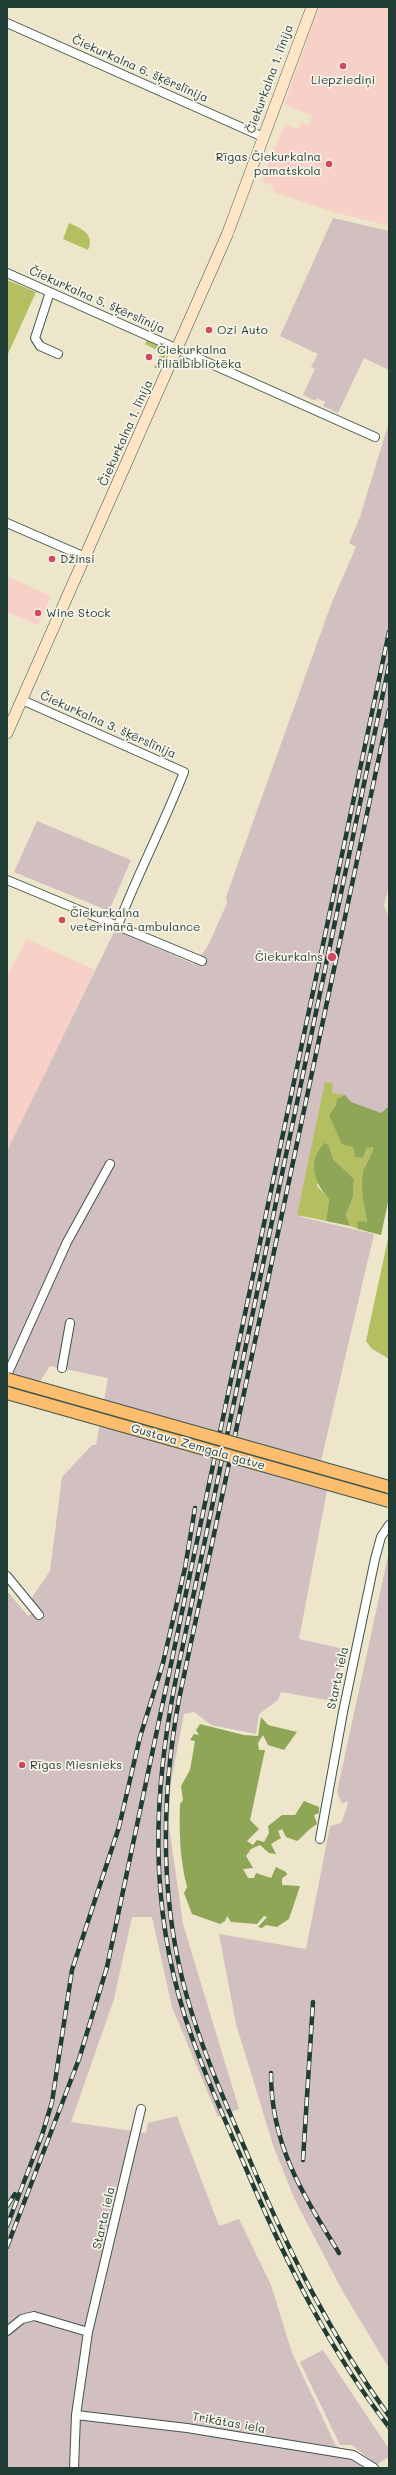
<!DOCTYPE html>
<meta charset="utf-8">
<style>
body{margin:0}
#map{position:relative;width:396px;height:2475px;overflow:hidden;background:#ede6ca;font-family:Mali,sans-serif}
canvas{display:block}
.frame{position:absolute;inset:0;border:8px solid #1f3d34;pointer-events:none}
</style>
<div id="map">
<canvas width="396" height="2475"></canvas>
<div class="frame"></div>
</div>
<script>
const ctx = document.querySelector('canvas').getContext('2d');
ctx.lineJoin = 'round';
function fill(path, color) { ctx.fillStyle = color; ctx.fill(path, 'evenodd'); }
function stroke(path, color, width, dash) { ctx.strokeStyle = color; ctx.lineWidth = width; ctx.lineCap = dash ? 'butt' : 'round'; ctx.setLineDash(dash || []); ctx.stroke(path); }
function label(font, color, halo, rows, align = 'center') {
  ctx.font = font + ' Mali,sans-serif'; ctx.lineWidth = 3.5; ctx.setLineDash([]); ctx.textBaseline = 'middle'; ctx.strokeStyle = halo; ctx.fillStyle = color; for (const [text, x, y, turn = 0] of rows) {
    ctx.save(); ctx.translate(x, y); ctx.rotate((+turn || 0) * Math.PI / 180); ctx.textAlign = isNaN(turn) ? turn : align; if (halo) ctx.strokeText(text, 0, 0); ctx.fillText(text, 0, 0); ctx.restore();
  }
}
fill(new Path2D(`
 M319,7h62l8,3v216l-52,-13 -63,-21 -1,-6 -12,-5 24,-57 13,5 3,-7 7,3 4,-9 -28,-12z
 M7,576l44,20 -13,29 -31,-13z
 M27,939l68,31 -88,181v-175z`), '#f7d1c8');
fill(new Path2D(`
 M333,218l56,13v139l-25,-12 -26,55 -15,-7 2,-4 -8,-4 -1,3 -13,-6 12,-26 -4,-2 7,-13 -38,-18z
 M389,422v464l-5,20 5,11v206l-65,-14 -23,108 73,17 -54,231 11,4 -32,170 45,10 -12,52 -51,-9 -3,8 -19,14 -3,20 -45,-9 -17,-13 -10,2 -14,73 -1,39 14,98 56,185 -21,8 -46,-110 -20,-90h-20l-18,82 -43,123 75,11 2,-10 29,-7 42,110 20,-7 32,66 21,68 43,91 28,24h-356v-877l21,25 10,-7 -7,-10 19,-28 12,-94 30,-32h4l12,-67 -58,-12 -24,37 -19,-5v-247l108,-221 79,34 14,-18 19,-43 -1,-6 106,-295 24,-55 -7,-4 11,-26z
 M37,821l94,39 -22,51 -95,-39z
 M388,1556h1v812l-46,-76 -49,-94 -21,-53 -37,-121 -17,-90 87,15 24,-123 11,-3 5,-13 2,-9 -6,3 -5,-12z
 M323,2350l66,99v8l-13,8 -24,-20h-12l-40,-83z`), '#d2bfc0');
fill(new Path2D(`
 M69,223c13,6 26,11 19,27l-25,-11z
 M7,280l29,12 -29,64z
 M147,340l20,11 -6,17h-7l7,-16 -16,-8z
 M325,1082l8,1 -1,10 13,2 -8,4 -1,6 -7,10 24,31 2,11 8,1 4,-10 6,-2c-1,11 -8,17 -10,26 -2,17 1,34 4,50h-9v7l-8,-3 -4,-11 7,-18 1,-18 -21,-20 -4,-14 -12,41 12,13 -3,22 -29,-6z
 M389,1234v125l-18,-11 -5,-7z`), '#b4bf61');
fill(new Path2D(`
 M345,1095l6,7 30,11 8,-7v92l-8,37 -23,-6 -1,-8 10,1c-3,-17 -7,-33 -4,-50 2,-9 9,-15 10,-25l-6,1 -4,10 -8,-1 -2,-10 -11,-3 -13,-29 7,-10 1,-6z
 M324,1143l5,2 4,14 21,20 -1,18 -7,18 4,11 -24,-5 3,-22c-15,-17 -22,-36 -5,-56z
 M261,1717l7,8 29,7 -13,18 -16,-5 -5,-10 -5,8 1,7h6l-15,70 9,9 -12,12 6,4 4,-5 7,2 5,-9 -1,-7 14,-11h13l9,-14 15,6v6l-5,2 3,9c-9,5 -12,11 -20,17l-11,-4 -4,-8 -4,2 3,7 -10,6 5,10 -7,-1 -9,-8 -9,4 -5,7 7,12 -10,1 5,9h6l2,-5 15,5 5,-11 10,5 1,3 -5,3v7l18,1 -11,33 -12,8 -11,-2 -4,3 -4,-1 9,-10 -3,-1 -7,8 -26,-2 -4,-6 -2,5 -5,3 -28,-10 -8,-21 3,-6c-7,-27 -8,-55 -7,-83l3,-4 -2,-14 9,-16 5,-29 -5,-1 4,-6 5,1 -3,-5 4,-6 44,11 14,1z`), '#8fa657');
const street = new Path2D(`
 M7,23l256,114
 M7,273l368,164
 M50,292l-15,46 5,8 18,8
 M7,523l78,34
 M22,700l162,72c-20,52 -46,101 -66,153
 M7,880l195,81
 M62,1368l8,-45
 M7,1375l60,-133 43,-78
 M7,1576l32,39
 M320,1839l23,-127 32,-153 6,-22 8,-12
 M7,2331l15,-12 12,-3 54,16
 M76,2415l111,13 166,27 21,13
 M74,2468l2,-53 12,-83 53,-223`);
const secondary = new Path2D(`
 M7,733l220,-498 85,-228`);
stroke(street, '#3e564a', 10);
stroke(secondary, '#3e564a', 12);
stroke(street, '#fff', 8);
stroke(secondary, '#fee5c5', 11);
const rail = new Path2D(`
 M389,665l-213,1013c-23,117 -27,223 9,339 18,55 42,107 65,161 38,88 80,173 139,249
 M389,710l-210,989c-18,99 -20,199 8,298 16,57 41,111 64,166 39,91 80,173 138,253
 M271,2073c0,72 31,120 68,180
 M303,2160l10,-158
 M7,2206l8,-12
 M7,2226l35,-91 10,-33 20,-132 47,-143 21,-90 23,-74 22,-95 10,-60
 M7,2247l72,-188 28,-92 282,-1335`);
stroke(rail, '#1f3d34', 4.5);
stroke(rail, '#f7f3e8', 3, [9]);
const primaryBridge = new Path2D(`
 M7,1379l382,108
 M7,1393l382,108`);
stroke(primaryBridge, '#3e564a', 14, []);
stroke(primaryBridge, '#fcbd6f', 12);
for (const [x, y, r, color] of [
 [343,66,4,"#d1495b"],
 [329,164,4,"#d1495b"],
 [209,330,4,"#d1495b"],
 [149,357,4,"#d1495b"],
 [52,559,4,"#d1495b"],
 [38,613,4,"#d1495b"],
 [62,920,4,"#d1495b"],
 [332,957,5,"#d1495b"],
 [22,1765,4,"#d1495b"]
]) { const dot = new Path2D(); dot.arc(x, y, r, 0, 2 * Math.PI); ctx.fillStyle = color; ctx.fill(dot); stroke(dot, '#f7f3e8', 1.5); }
label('12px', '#1f3d34', '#f7f3e8', [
 ["Čiekurkalna 6. šķērslīnija",140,69,24],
 ["Čiekurkalna 1. līnija",270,79,-70],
 ["Čiekurkalna 5. šķērslīnija",97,300,24],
 ["Čiekurkalna 1. līnija",126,433,-66],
 ["Čiekurkalna 3. šķērslīnija",108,725,24],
 ["Gustava Zemgala gatve",198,1447,16],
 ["Starta iela",338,1678,-78],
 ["Starta iela",104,2218,-77],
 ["Trikātas iela",229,2423,10]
]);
label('12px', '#1f3d34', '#f7f3e8', [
 ["Liepziediņi",343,80,"center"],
 ["Rīgas Čiekurkalna",321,157,"right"],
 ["pamatskola",321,171,"right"],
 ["Ozi Auto",217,330],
 ["Čiekurkalna",157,350],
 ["filiālbibliotēka",157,364],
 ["Džinsi",60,559],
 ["Wine Stock",46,613],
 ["Čiekurkalna",70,913],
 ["veterinārā ambulance",70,927],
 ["Čiekurkalns",323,957,"right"],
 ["Rīgas Miesnieks",30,1765]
], 'left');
</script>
